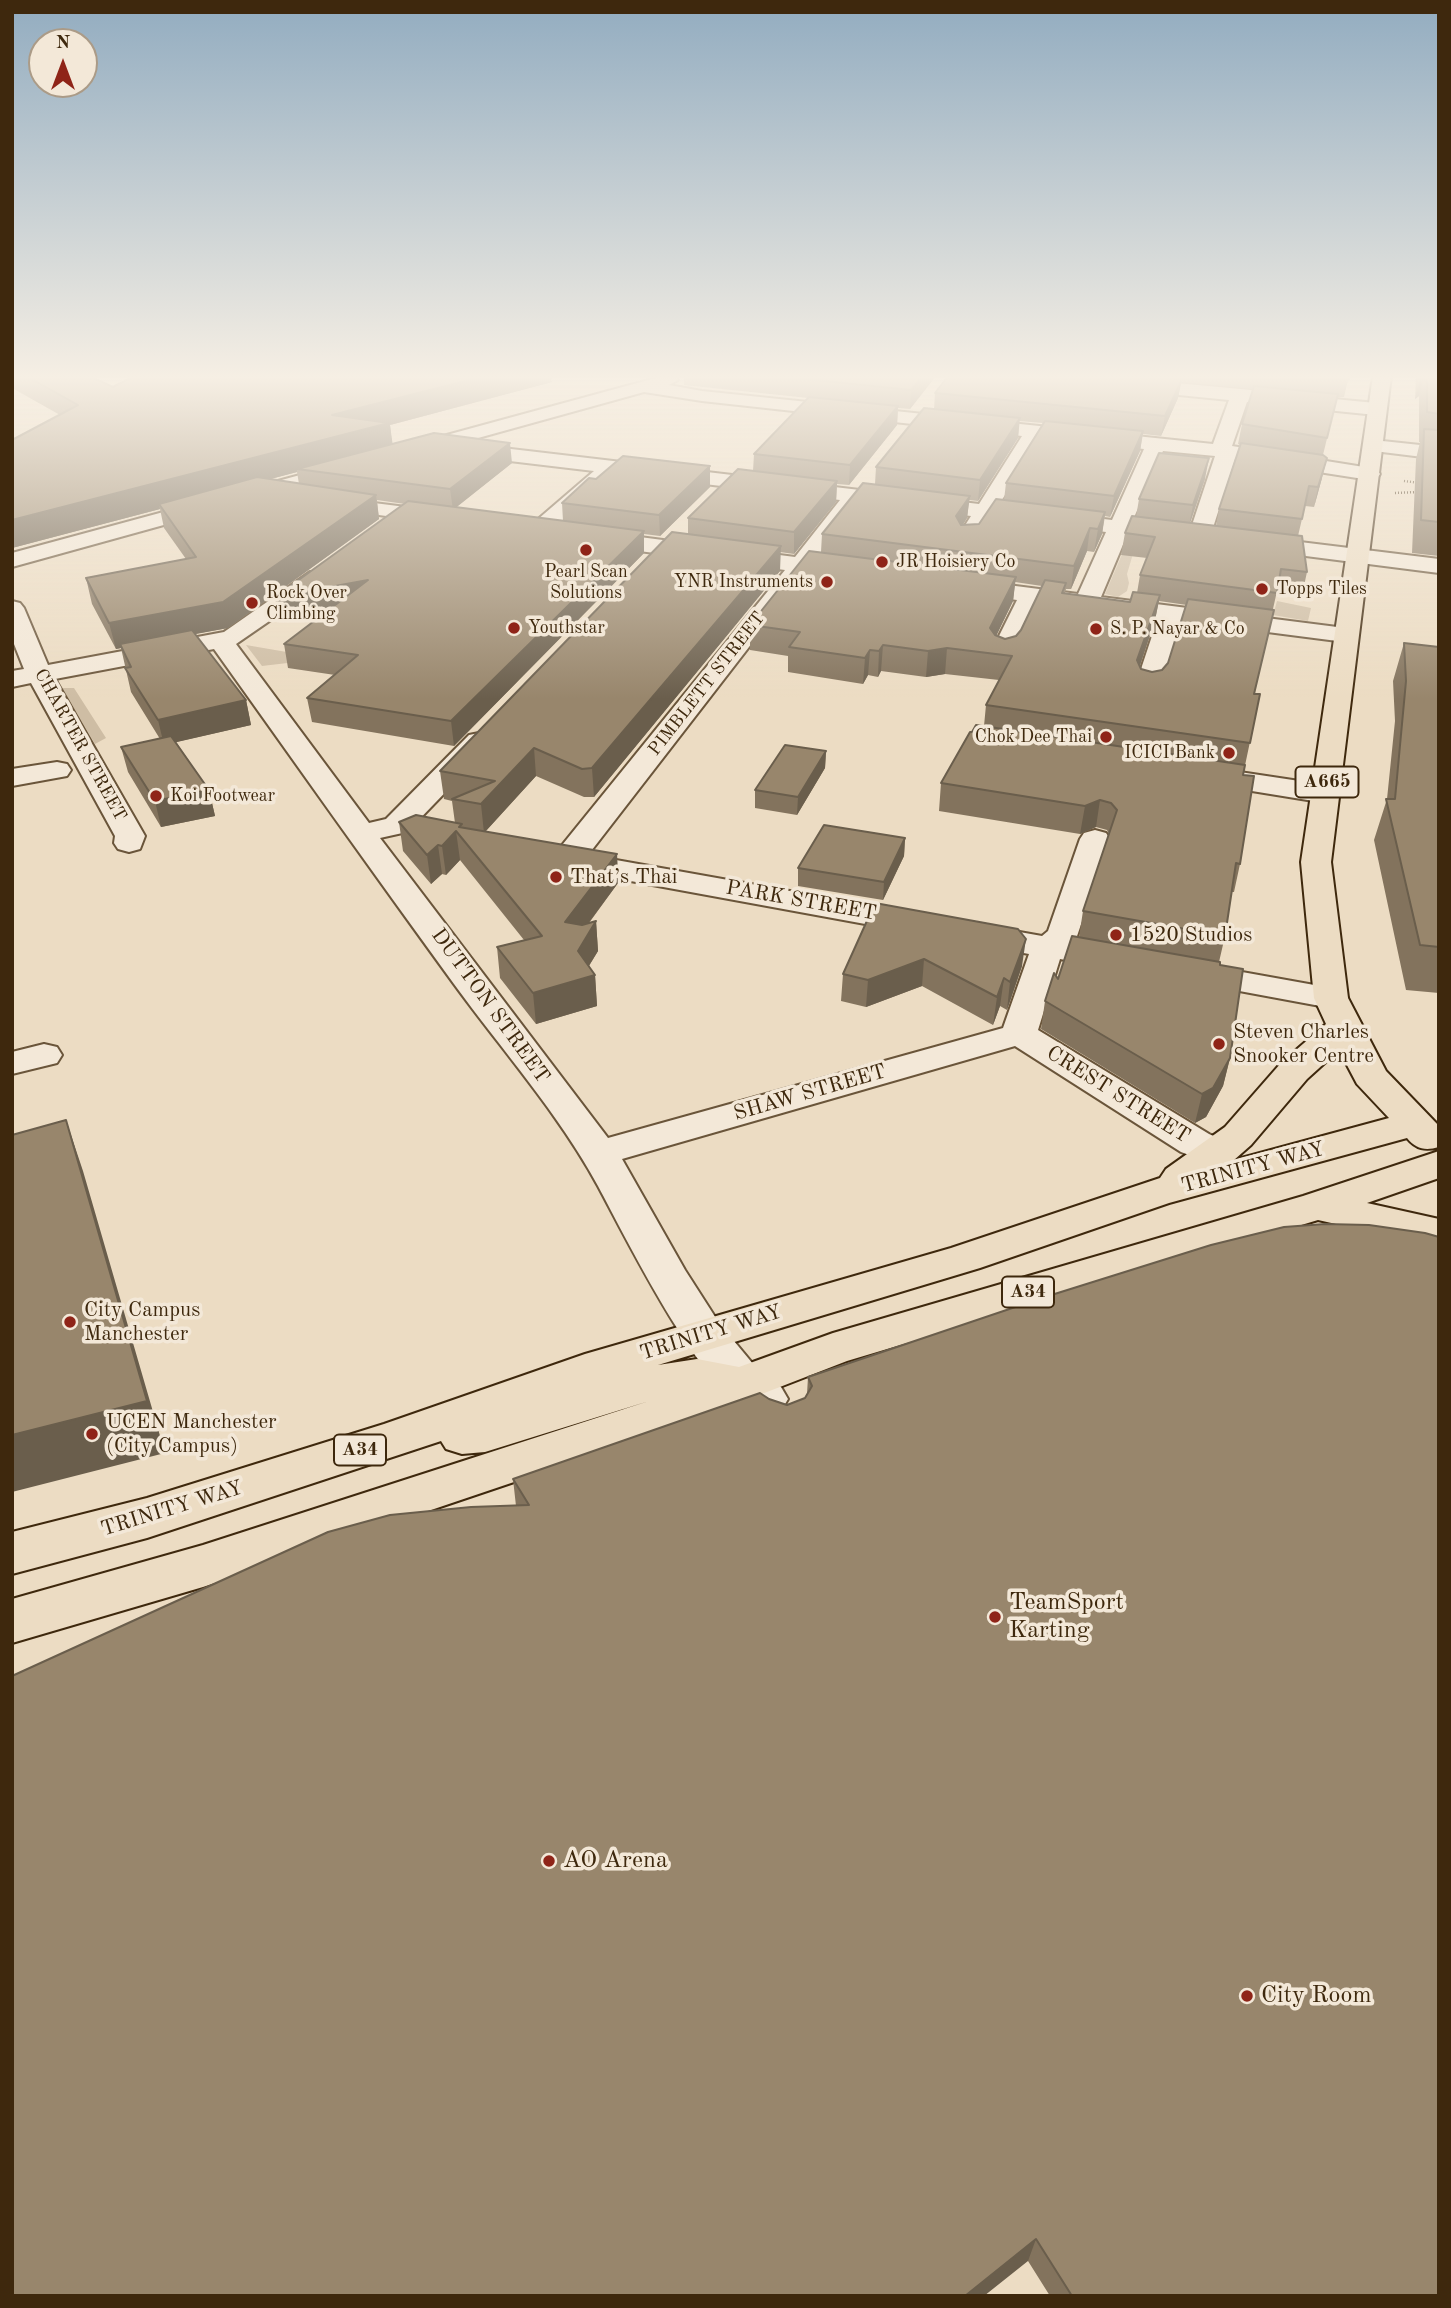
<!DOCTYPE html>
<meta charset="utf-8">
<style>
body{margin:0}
#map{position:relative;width:1451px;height:2308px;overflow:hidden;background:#ecdcc3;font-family:"Old Standard TT",serif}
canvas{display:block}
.frame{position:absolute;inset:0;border:14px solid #3e280d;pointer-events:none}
.north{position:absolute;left:28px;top:28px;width:70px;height:70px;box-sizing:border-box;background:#f3e8d8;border:2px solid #ab9b87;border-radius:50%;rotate:0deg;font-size:19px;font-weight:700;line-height:28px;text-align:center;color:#3e280d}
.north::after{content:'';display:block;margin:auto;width:24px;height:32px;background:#8f2418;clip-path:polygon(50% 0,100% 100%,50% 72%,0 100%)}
</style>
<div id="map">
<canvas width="1451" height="2308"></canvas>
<div class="frame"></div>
<div class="north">N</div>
</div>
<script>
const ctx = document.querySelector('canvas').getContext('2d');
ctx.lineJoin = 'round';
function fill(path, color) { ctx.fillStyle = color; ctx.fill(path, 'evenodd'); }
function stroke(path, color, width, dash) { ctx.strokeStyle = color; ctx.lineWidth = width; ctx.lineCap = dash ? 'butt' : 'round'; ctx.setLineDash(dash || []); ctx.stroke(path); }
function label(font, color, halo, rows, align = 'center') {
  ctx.font = font + ' "Old Standard TT",serif'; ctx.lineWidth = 7; ctx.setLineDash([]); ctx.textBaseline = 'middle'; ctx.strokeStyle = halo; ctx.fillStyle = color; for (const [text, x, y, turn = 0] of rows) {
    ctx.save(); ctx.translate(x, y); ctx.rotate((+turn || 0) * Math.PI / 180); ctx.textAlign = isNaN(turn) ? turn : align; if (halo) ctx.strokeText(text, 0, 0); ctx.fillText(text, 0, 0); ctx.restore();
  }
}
fill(new Path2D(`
 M1138,537l-11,37 2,9 -2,8 -9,6 -13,-3 24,-56z
 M1277,601l34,7 -3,13 -35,-6z
 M246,645l58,10 -8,7 -34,4z
 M62,688h12l32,50 -11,6z`), '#cebda4');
const minor = new Path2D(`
 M663,376h12l3,4 -9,5 33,6 511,53 16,-44 -191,-19 -9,-5c116,0 232,16 347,27l9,6 -9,6 -129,-13 -15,44 138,22 7,2 3,4 -3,4 -7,2 -135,-21 -25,78 -3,5h-16l-3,-5 27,-81 -52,-5 -31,71 53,7 3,5 -3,5 -8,2 -50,-6 -26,62 244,31 9,2 3,5 -3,5 -9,2 -163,-21 -21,66 -4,6 -9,2 -9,-2 -4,-6 23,-69 -119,-15 -27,56 -9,3 -9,-3 -4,-5 27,-54 -64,-9 -4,-5 4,-5 8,-2 117,15 28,-62 -115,-14 -10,17h-16l-3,-5 9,-14 -110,-13 -45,57 41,6 3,5 -3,5 -8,2 -42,-6 -219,283 454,81 6,-5 32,-92 4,-6 11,-3 11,3 4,6 -35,103 56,11 5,7 -5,7 -12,3 -59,-11 -22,71 171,104 23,10 5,9 -5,9 -14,4 -37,-14 -166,-106 -393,113 63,111 34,53 39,47 23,17 7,12 -7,12c-12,4 -19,6 -30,1 -51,-23 -125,-174 -153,-226 -39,-72 -96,-136 -144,-202 -81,-111 -160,-223 -240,-335l-159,30 90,157 -5,13 -11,3 -11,-3 -4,-6 1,-7 -84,-153 -19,4v-16l12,-2 -12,-30v-38l8,2 4,5 24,57 176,-33 86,-60h16l4,5 -4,5 -90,62 133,179 17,-4 83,-84 10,-2 10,2 4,6 -4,6 -82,85 -27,6 228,300 395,-110 26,-74 -464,-85 -11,-2 -4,-7 235,-290 -192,-25 -8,-2 -3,-5 3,-5 8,-2 202,26 45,-57 -229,-27 -2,6 -63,57h-16l-3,-5 3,-5 64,-55 -135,-16 -7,-2 -3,-4 3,-4 -9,-1 -3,-4 3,-4zM644,392l58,9 320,35 -43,68 -519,-61zM1041,438l103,11 -32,71 -114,-14z
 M1373,440l66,7v12l-73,-9 -3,-4z
 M348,462l7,2 3,4 -3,4 -343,95v-14z
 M326,497l128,16 3,5 -3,5 -8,1 -127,-17 -4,-4 4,-4z
 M1251,536l188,23v14l-196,-25 -3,-5 3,-5z
 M57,762l10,2 4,6 -4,6 -55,10v-17z
 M1200,766l126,19 10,3 4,6 -4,6 -10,3 -136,-22 -4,-6 4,-6z
 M1192,963l139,25 12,3 5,7 -5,7 -12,3 -151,-28 -5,-7 5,-7z
 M44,1044l13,3 5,8 -5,8 -45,11v-22z`);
const highway = new Path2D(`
 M1373,376h18l-60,486 17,136 38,73 53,55v21c-14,4 -23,2 -32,-9l-238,65 -189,65 -322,97 39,-6 42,8 94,-34 470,-137 136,-45v27l-72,25 72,16v28l-121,-27 -471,141 -173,67 -471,159 -191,56v-44l191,-54 446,-144 -164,51 -23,2 -16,-5 -5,-8 -294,97 -135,36v-42l135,-34 237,-74 201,-70 366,-106 209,-70 6,-9 59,-42 56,-64 45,-39 -12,-26 -13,-136zM1339,1050l18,34 32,34 -155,42 17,-15 56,-66z`);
stroke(minor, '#6a553a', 4);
stroke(highway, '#3e280d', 4);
stroke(new Path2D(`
 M1404,481l16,2
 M1395,493l23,-1`), '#3e280d', 2.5, [1, 2]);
fill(minor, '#f3e8d8');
fill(highway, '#ecdcc3');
fill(new Path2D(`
 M12,376h77l24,11 439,-5 -162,43 2,19 120,19 -56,44 107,14 -1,-18 34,-24 114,-13v21l-50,49 -16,-2v19l-190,193 -142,-24 -5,-24 28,-23 -47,-7 -4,-24 43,-33 -48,9 126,-116 -28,-4 2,19 -151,109 -34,6 52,66 5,25 -75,17 33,48 6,26 -54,11 -33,-55 -7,-25 39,-8 -29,-47 -10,-44 -5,1 -24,-45 -6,-26 100,-19 -22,-31 -4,-19 -148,39v-108l48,-25 -48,-27zM297,472l2,12 -29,-5z
 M684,376h252l-26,33 -12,-1 -1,17 -48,60 -12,-1 -1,18 -42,52 -14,-2v19l-186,226h-10l-48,-21 -51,56 132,22 1,29 -29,40 7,-2 2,30 -9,15 6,9 2,31 -61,18 -36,-46 -3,-31 27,-7 -64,-80 -14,15 -4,-1 -11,10 -28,-33 -4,-29 56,1 -3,-22 -8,-2 -4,-28 248,-237v-16l65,-47 1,-17 54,-56 -124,-13z
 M948,376h401l-5,21h-7l-14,58 -1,23 -8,29 -9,-1 -7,30 9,36 -5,23 -25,-4 -23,103h6l-17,81 -3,89 -6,28h-3l-6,44 -6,26 1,3 10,93 -7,28 -17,31 -11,6 -154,-94 4,-28 13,-22 21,-42 4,-26 26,-77 -2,-4 -11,-3 -16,7 -141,-23 2,-28 31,-51 12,-6 2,-21 13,-25 -54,-6 -19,3 -45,-6 -3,6 -10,-2 -5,9 -75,-12v-16l-38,-6v-25l71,-73 1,-18 53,-50 1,-17 58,-58 1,-16zM1181,382l72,7 -11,35 -4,20 2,1 -21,64 -3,17 -26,-3 15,-44 -66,20 -3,18 -11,16 -4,22 26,3 -7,17 -3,18 -7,9 -65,-9 1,-4h5l16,-38 7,1 8,-18 3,-18 5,1 30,-66 3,-17 18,2 17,-38zM1019,421l24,2 -37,60 -2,17 -25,24 -16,1 4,-7 2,-18 9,1 40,-63zM1015,582l27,4 -21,44 -5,6 -11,3 -9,-3 17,-35zM1159,601l28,4 -19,58 -6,7 -10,2 -11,-3 -1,-3 15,-46z
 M1416,376h23v180l-27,-3 4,-94 4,-17h-1v-46l-4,3z
 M1404,643l35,4v346l-33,-3 -32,-150 13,-41 8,-78 -2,-40z
 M826,751l-1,17 -28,47 -42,-7v-18z
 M905,838l-1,18 -21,44 -85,-14v-18z
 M875,903l147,63 -15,44 -7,-4 -7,19 -71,-39 -56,21 -25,-6 2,-27z
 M808,1377l631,919h-389l-22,-35 -512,-755 -3,-27 256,-80 18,6 18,-7 2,-4z`), '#83735d');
fill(new Path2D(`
 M485,376h66l1,6 -162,43 3,22 -96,22v3l-135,36 -3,-4 1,5 -148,39v-28l320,-105z
 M923,376h13l-26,33 1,-19z
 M1421,376h3l-5,20 -4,3z
 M1182,379l-4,19 -17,38 4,-20z
 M898,406l-1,19 -48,60 1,-20z
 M1020,418l-2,20 -40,63 2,-21z
 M1143,431l-3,20 -30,66 4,-21z
 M510,443l2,20 -59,47 -3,-21z
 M1209,458l-4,21 -16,47 4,-21z
 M1327,458l-5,20 -8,29 4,-20z
 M710,466v21l-50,49 -1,-21z
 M837,481l-1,21 -42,52v-22z
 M376,495l3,24 -151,109 -107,20 -1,-4 1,4 -5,1 -7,-26z
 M970,496l-3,22 -13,21 2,-23z
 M1105,512l-3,22 -8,18 4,-23z
 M1090,528l-3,23 -16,38 3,-23z
 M644,531v22l-190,193 -3,-25z
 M781,546l-1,25 -186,226 -2,-29z
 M1016,577l-3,24 -25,52 2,-25z
 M368,580l3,23 -92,17 -4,-23z
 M1160,595l-5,25 -22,66 4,-26z
 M883,645l-2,26 -3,6 1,-26z
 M947,648l-2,26 -19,3 2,-26z
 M870,650l-2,25 -5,9 2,-26z
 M246,700l5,25 -87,20 -6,-25z
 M534,748l2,28 -52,57 -3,-29z
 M826,751l-1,17 -28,47 1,-18z
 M209,790l6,26 -54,11 -6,-26z
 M1100,800l-4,27 -16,7 5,-28z
 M456,831l4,29 -14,15 -4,-29z
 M905,838l-1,18 -21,44 1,-18z
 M438,845l4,29 -11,10 -4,-29z
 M617,854l1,29 -51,69 -2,-30z
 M596,921l2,30 -18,29 15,-5 2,31 -61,18 -3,-31 45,-42z
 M1026,939l-4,27 -15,44 3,-28z
 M924,959l-2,27 -56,21 2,-27z
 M1004,978l-4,28 -7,19 4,-28z
 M1230,1058l-7,28 -17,31 -11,6 7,-29z
 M66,1120l17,51 82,282 -153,39v-57z
 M1036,2239l-8,22 -44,35h-19z`), '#6a5e4c');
const building = new Path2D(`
 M26,376h63l24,11 21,-11h351l-153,39 57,8 -377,97v-80l66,-35z
 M776,376h147l-12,14z
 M948,376h206l28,3 -17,37 -230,-23z
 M1323,376h26v3z
 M1427,376h12v38l-12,-2z
 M1254,386l84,8 -11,44 -85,-14z
 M809,397l89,9 -48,59 -96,-11z
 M924,408l96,10 -40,62 -104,-13z
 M1045,421l98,10 -29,65 -108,-13z
 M1424,429l15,1v92l-18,-2z
 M434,433l76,10 -60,46 -153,-20z
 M1241,443l82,12 4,3 -9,29 -9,-1 -7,33 -83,-10z
 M1159,453l50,5 -16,47 -54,-6z
 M623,456l87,10 -51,49 -97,-12 27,-25 7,1z
 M738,469l99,12 -43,51 -106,-14z
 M257,477l119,18 -153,107 -114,21 -23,-45 110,-21 -37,-53z
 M863,483l107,13 -14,20 5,9 18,-1 17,-25 109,13 -7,17 -8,-1 -16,38 -252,-32z
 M408,501l236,30 -193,190 -144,-23 51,-43 -74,-11 84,-64 -93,17z
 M1132,516l170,20 5,36 -26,-3 -4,24 -137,-18 15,-38 -30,-4z
 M672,532l109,14 -189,222 -10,1 -48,-21 -53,56 -29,-5 43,-18 -55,-10z
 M809,551l207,26 -26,51 5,7 10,4 11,-3 5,-6 24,-50 21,3 -4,10 68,9 3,-10 27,3 -23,65 4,9 11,3 10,-2 6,-7 20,-64 86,11 -20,84h6l-10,49 -264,-38 26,-49 -65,-8 -19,3 -45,-6 -4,6 -9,-1 -5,8 -76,-11 11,-15 -50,-7z
 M192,630l54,70 -88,20 -33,-52 6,-1 -11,-23z
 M1404,643l35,4v300l-19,-2 -34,-146h9l11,-118z
 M976,725l269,40 -2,10 11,1 -14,88 -4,-1 -11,73 -142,-25 34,-101 -6,-7 -11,-3 -15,6 -144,-23 29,-51h2z
 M171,736l38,54 -54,11 -34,-54z
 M785,745l41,6 -28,46 -43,-7z
 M416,815l46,9 -3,3 158,27 -52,68 17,3 14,-4 -18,30 17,24 -62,18 -36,-46 45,-11 -86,-105 -14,15 -4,-1 -11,10 -28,-33z
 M824,825l81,13 -21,44 -86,-14z
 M875,903l143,26 8,10 -16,43 -6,-4 -7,19 -73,-38 -56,21 -25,-6z
 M1072,936l148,26v3l23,4 -13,89 -17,30 -11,6 -157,-93 9,-28 4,6z
 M66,1120l81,281 -135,34v-300z
 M1325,1224l44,1 56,8 14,4v1059h-367l-36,-57 -71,57h-953v-620l316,-144 62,-17 81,-8 58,-2 -16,-26 247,-86 9,6 18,6 18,-7 7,-12 -4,-9 237,-80 166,-52 73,-18z`);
fill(building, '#98866c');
stroke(building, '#6a5e4c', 2);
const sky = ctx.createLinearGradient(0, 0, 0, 699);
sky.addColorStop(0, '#92acc0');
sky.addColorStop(0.54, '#f6efe4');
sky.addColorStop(1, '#f6efe400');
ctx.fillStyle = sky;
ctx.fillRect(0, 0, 1451, 699);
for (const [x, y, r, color] of [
 [586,550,7,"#8f2418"],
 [882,562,7,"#8f2418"],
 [827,582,7,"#8f2418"],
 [1262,589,7,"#8f2418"],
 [252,603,7,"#8f2418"],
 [514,628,7,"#8f2418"],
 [1096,629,7,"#8f2418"],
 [1106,737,7,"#8f2418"],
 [1229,753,7,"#8f2418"],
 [156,796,7,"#8f2418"],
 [556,877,7,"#8f2418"],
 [1116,935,7,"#8f2418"],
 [1219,1044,7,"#8f2418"],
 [70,1322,7,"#8f2418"],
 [92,1434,7,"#8f2418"],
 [995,1617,7,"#8f2418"],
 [549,1861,7,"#8f2418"],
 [1247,1996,7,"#8f2418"]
]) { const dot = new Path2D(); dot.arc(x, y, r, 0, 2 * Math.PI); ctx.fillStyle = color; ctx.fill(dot); stroke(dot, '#f3e8d8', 2.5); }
label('18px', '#3e280d', '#f3e8d8', [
 ["JR Hoisiery Co",896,562],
 ["Pearl Scan",586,572,"center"],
 ["Solutions",586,593,"center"],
 ["YNR Instruments",813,582,"right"],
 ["Topps Tiles",1276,589],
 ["Rock Over",266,593],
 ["Climbing",266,614],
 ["Youthstar",528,628],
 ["S. P. Nayar & Co",1110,629],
 ["Chok Dee Thai",1092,737,"right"],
 ["ICICI Bank",1215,753,"right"],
 ["Koi Footwear",170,796]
], 'left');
label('18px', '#3e280d', '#f3e8d8', [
 ["PIMBLETT STREET",707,684,-52],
 ["CHARTER STREET",80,745,61]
]);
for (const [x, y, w] of [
 [1327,782,63],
 [1028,1292,52],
 [360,1450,52]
]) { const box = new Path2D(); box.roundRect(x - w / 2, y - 15.5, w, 31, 5); ctx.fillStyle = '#f3e8d8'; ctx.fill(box); stroke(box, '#3e280d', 2); }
label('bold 19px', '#3e280d', null, [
 ["A665",1327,782],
 ["A34",1028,1292],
 ["A34",360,1450]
]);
label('21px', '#3e280d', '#f3e8d8', [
 ["That’s Thai",570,877],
 ["1520 Studios",1130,935],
 ["Steven Charles",1233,1032],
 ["Snooker Centre",1233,1056],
 ["City Campus",84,1310],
 ["Manchester",84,1334],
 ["UCEN Manchester",106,1422],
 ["(City Campus)",106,1446]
], 'left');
label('21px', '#3e280d', '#f3e8d8', [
 ["PARK STREET",801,901,10],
 ["DUTTON STREET",490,1006,54],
 ["SHAW STREET",810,1093,-16],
 ["CREST STREET",1118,1095,32],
 ["TRINITY WAY",1253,1168,-15],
 ["TRINITY WAY",711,1333,-17],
 ["TRINITY WAY",172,1509,-17]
]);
label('24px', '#3e280d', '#f3e8d8', [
 ["TeamSport",1009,1603],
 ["Karting",1009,1631],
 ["AO Arena",563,1861],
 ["City Room",1261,1996]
], 'left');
</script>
